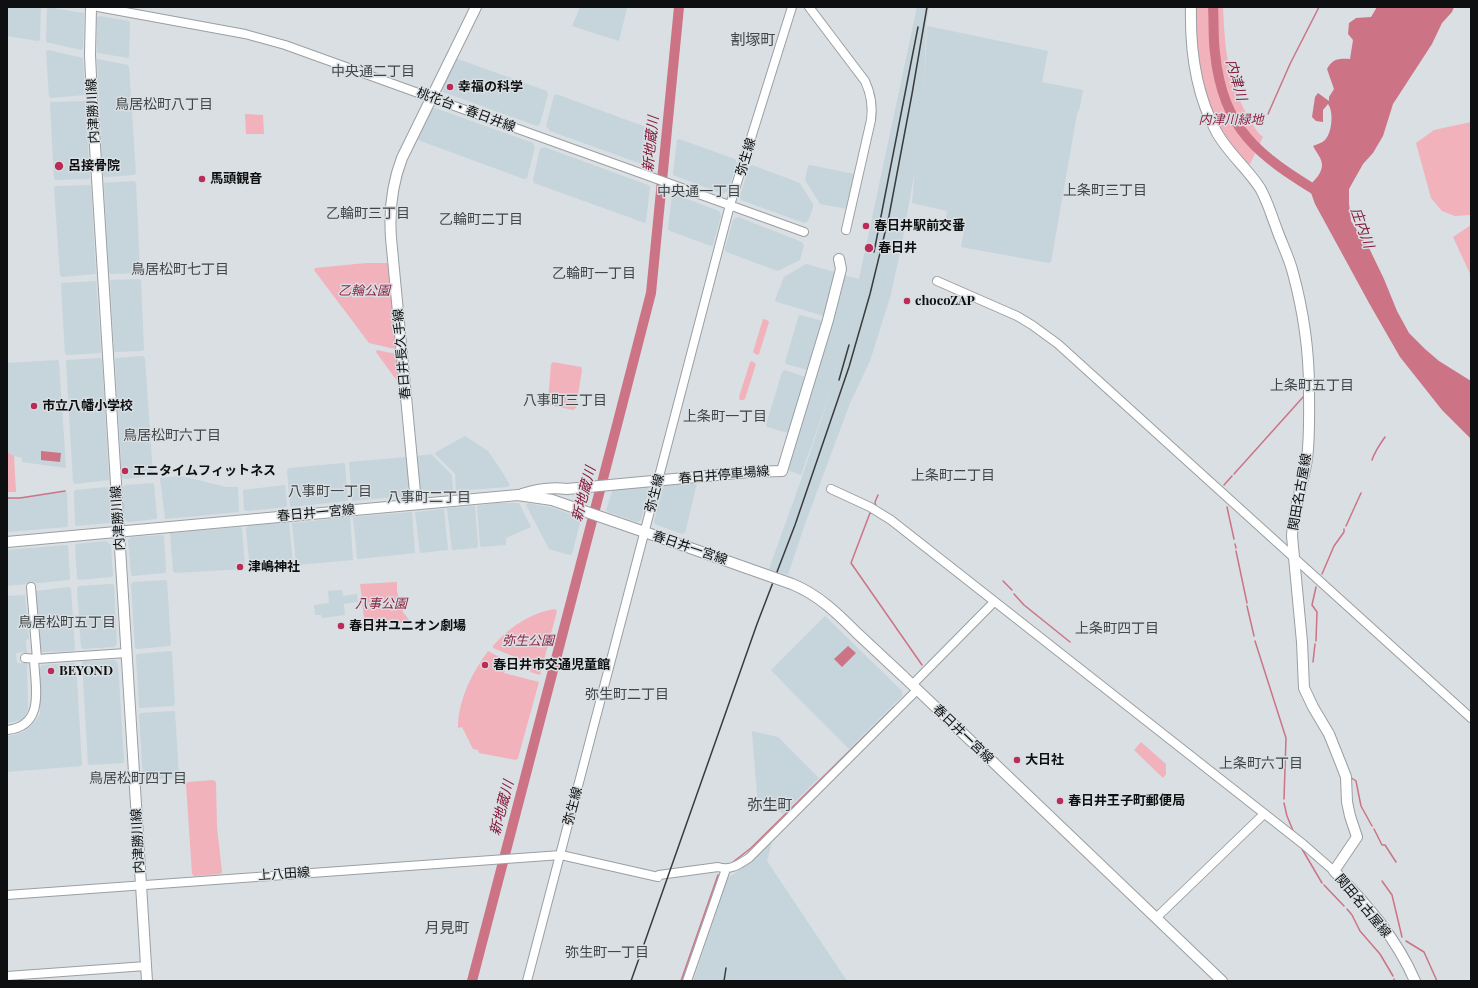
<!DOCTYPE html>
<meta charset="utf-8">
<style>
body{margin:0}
#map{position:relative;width:1478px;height:988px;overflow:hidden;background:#d9dfe2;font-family:"Playfair Display",serif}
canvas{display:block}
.frame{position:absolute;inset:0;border:8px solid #0d0f10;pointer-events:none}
</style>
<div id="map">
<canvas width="1478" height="988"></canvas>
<div class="frame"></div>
</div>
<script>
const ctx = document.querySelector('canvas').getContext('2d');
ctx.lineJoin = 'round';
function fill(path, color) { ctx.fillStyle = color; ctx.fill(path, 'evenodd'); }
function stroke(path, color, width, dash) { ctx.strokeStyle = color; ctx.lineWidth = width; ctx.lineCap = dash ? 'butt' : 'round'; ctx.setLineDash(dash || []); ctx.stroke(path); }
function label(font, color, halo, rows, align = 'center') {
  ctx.font = font + ' "Playfair Display","Noto Sans JP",serif'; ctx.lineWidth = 3; ctx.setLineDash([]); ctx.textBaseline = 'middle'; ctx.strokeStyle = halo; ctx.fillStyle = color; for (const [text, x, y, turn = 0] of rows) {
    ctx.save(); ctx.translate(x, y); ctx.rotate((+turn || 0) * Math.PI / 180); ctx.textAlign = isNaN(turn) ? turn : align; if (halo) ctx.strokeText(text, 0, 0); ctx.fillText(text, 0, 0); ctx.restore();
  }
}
fill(new Path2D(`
 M7,7h34l-1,33 -2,1 -31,-5z
 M47,7l36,6 1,1 -1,34 -2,2 -35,-8z
 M580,7l47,1 -8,33 -47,-15z
 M917,7h12l-3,18 -2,72 -6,51 6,-51 3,-71 121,25 -6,31 41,8 -3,17 -3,7 -26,148 -2,1 -88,-16 3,-17 -19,-4 2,-15 -35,-8 3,-33 -14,78 -10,46 -21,67 -20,42 -45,121 -17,51 -19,-6 31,-86 33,-99 -32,91 -11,-4 -2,-3 55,-193 16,4z
 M99,16l30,5 1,2 -1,34 -1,1 -30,-5 -1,-2v-34z
 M48,50l35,8 2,37 -35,3 -1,-2 -3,-45z
 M97,59l31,6 1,2 7,106 -2,2 -29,2 -2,-1z
 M458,59l89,32 1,3 -8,30 -3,2 -94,-34 -1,-4 13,-28z
 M556,94l98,36 2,3 -4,33 -2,1 -100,-36 -4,-5 8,-30z
 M85,101l5,76 -1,2 -33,1 -2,-1 -4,-75 1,-2z
 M435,108l98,35 2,4 -8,31 -3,1 -106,-39 -1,-2 14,-28z
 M679,139l56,20 2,4 -9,28 -5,3 -48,-18 -2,-2 4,-34z
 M544,147l104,38 2,2 -4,34 -1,2 -111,-40 -1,-3 7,-31z
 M752,165l48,18 13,21v4l-5,13 -4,2 -63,-23 -1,-4 9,-29z
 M810,165l44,9 1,2 -7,32 -1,1 -27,-5 -15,-24 3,-14z
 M134,181l2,2 4,88 -1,2 -28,1 -2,-2 -5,-87v-2z
 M90,185l1,2 5,87 -34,3 -2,-2 -6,-87 2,-2z
 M674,194l45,17 2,5 -8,29 -2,1 -41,-15 -2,-2 4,-33z
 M738,217l64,25 2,4 -4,14 -22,11 -52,-19 -1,-3 8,-29z
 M806,264l29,8 -9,43 -2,1 -47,-14 -2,-2 9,-23z
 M139,279l2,1 3,70 -2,1 -27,1 -1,-1 -4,-70 1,-1z
 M96,281l5,70 -1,2 -33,2 -2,-2 -4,-69 1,-1z
 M799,315h2l21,6 2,2 -15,46 -2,1 -21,-6 -1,-2z
 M143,356l2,2 8,117 -1,1 -27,3 -3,-2 -7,-118 1,-1z
 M100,358l2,2 7,120 -34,4 -2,-2 -7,-121 1,-1z
 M58,360l1,2 7,106 -44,-6v-4l-8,-2 -7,-4v-89z
 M785,370l20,7 2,2 -17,53 -2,1 -21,-6 -1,-2 16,-53z
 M465,436l23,15 15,22 7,12 -2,2 -52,4 -1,-17 -20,-20 1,-2z
 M431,454l21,21 1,16 -28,3 -5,-4 -3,-34z
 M406,457l1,1 3,32 -4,6 -54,5 -3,-39z
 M344,463l1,1 3,37 -58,6 -3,-37 2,-2z
 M181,476l45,11h12l1,25 -74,7 -5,-41z
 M695,481l2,2 -12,50 -3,1 -27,-10 -1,-2 9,-36 2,-2z
 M153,483l1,1 3,34 -1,1 -28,3 -4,-3 -1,-31 2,-3z
 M285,485l2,22 -40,4 -3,-1 -1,-20z
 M647,486l2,3 -8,31 -4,2 -29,-10 -2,-2 7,-21z
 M108,487l2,1 2,33 -2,2 -34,3 -1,-1 -1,-33 1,-2z
 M65,491l2,2 1,32 -1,2 -60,5v-34h14z
 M496,503h23l12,24 -25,11v7l-24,2 -2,-1 -3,-40z
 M528,503l25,5 26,9 2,2 -9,35 -3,1 -20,-6 -23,-44z
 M475,506l3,40 -1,2 -25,2 -5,-42z
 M444,509l4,41 -28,3 -5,-41z
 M412,512l3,41 -57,6 -1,-1 -4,-41z
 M350,517l3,43 -55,5 -2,-2 -4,-40z
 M289,522l4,41 -1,2 -42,4 -4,-40 2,-3z
 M240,527l2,2 3,38 -1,2 -69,4 -2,-2 -3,-38z
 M162,535l2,1 2,35 -1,2 -33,3 -1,-2 -3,-34 3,-3z
 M106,541l5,4 2,31 -2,1 -32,3 -2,-2 -2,-32 1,-2z
 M67,545l1,1 2,33 -1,1 -62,6v-36z
 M165,580l2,1 4,63 -1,2 -33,3 -2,-1 -4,-64 2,-2z
 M112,584l2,1 3,59 -3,3 -31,2 -2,-2 -4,-59 2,-2z
 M69,587l2,2 4,59 -2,3 -32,1 -7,-60 2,-1z
 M342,590l1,6 14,-2 1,8 -14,2 1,11 -23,3 -1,-3h-6l-1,-10 15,-2 -1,-12z
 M25,595l4,44 -3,1 1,13 -4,-1 -7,1 1,10h10l1,46 -3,7 -4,4 -14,3v-127z
 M825,616l77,75v5l-53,53 -55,-55 2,-2 -2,2 -23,-24z
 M170,651l2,1 3,52 -2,2 -33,2 -1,-2 -3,-50 1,-2z
 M115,660l3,3 6,98 -1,2 -33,2 -2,-1 -6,-101 1,-2z
 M74,663l2,2 6,99 -1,2 -74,6v-36l8,-1 10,-4 10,-9 5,-8v-46l2,-3z
 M174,711l1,1 4,64 -1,2 -33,2 -2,-2 -4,-63 2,-2z
 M752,731l26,6 41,41 -36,36 -7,-6h-18z
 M772,842l-5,19 80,120h-154l35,-103 21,-15z`), '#c6d4db');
fill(new Path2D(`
 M1193,7h30c2,43 4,74 27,113 4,6 7,13 13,17l-13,27 -4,2 -20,-24 -15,-27 -14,-51z
 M245,114l18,1 1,19h-18z
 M1471,122v93l-16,1 -13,-5 -11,-13 -15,-55 18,-13z
 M1471,225v51l-18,-39z
 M387,263l1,2 8,83 -1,1 -26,-6 -55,-73 1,-2 51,-5z
 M763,319l4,1 2,2 -10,32 -2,1 -4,-3z
 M377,350l19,4 1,2 2,24 -2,1 -21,-29z
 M752,361l4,3 -11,35 -2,1h-3l-1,-3 11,-35z
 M553,362l28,5 1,3 -6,38 -3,2 -24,-5 -1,-3 3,-38z
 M7,452l7,4 2,36h-9z
 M397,582v9l6,21 7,9 -2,1 -43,5 -5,-43z
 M555,609l2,2 -17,64 -10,-3 2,-8 -39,-16v-2c17,-19 37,-33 62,-37z
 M488,651l19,10 -3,12 35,9 -21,76 -2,2 -37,-7 -1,-3 -5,-1 -11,-22 -4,1c0,-28 14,-55 30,-77z
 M1141,742l25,22v10l-3,4 -29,-28z
 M213,780l3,2 1,45 5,45 -2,2 -26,2 -2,-2 -6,-90 2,-2z`), '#f1b2bc');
fill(new Path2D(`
 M1377,7h77l-2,5 -10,11 -10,21 -39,60 -10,32 -10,17 -10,11 -14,25v14l2,18 19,29 14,29 13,32 12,22 16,16 14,12 32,20v58l-29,-29 -42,-53 -31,-54 -54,-99 -6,-17c3,-5 6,-7 9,-11 9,-13 1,-19 -5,-30 4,-2 9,-3 12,-6 7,-7 9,-28 3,-36l-5,6v12l-7,-1 -4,-4 3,-20 3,-4 11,8v-4l5,-8 -7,-20c5,-10 12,-11 23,-10l3,-19 -5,-6 1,-11 7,-5 15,-1z
 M41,451l20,2 -1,9 -19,-2z
 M848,646l8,7 -14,14 -8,-8z`), '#cc7485');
stroke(new Path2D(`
 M1268,114l22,-50 29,-57
 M1372,460c3,-9 8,-16 13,-23
 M1234,474l70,-78
 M1224,485l8,-9
 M7,498h13l45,-7
 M876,507l-1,-5 3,-7
 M1227,507l7,32
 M872,513h-2l-19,50 71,102
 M1346,526l15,-33
 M1235,544l1,4
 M1236,551l11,52
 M1322,574l12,-28 10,-14v-3
 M1003,581l9,9
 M1014,594l10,11 46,37
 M1247,606l7,30
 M1255,641l31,97 -2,61
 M1316,641l1,-29 -5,-7 4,-18
 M1313,662l2,-18
 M1350,777l6,4 5,25 11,20
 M1284,803l3,13 7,17
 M1374,829l8,16h3l11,17
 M1302,849l20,34
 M733,862l18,-14 143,-141
 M1382,881l10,14 10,42
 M1324,885l20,21
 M1347,909l5,6 8,16 20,23 13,22
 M1406,941l18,11 13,29
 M1394,979v2
 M681,981l37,-106`), '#cc7485', 1.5);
stroke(new Path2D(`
 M1213,7c1,15 0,31 2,46 8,77 43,102 105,140
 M472,981l145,-556 34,-132 28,-286`), '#cc7485', 10);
const minor = new Path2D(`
 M98,7l147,27 40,11 519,187
 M809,7l56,74c6,13 8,25 6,39l-25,110
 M937,281l80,35 15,9 26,19 413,374
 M831,489l39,18 21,13 412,324 31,27
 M31,587l6,72
 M25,658l12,1 89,-6
 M912,685l82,-83
 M7,730c39,-4 28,-44 27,-71
 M659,875l59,-8c13,4 21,-3 31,-9l168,-168
 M7,895l554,-40 97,22
 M1156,918l108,-104
 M7,976l139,-10
 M527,981l203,-776 62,-198
 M687,981l39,-112`);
const major = new Path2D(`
 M91,7l-1,48 2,43 55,883
 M1191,7c-1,41 5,87 25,124 11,21 31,37 44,57 7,12 11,26 16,39 5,15 13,30 17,46 10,37 16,77 16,116 0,24 1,46 -2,70 -4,26 -14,50 -15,77l10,106 2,46 9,19 16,27 12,30 5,13 1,25 3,14 7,21 -23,34c32,32 63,68 81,110
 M522,494c15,-5 30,-7 45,-5l182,-17 33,-1 46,-151 13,-51 -2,-10
 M416,503l-25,-265c-2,-28 1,-54 11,-80l74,-151
 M7,542l511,-47 34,5 107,37
 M903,676l319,305`);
stroke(minor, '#9a9fa2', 10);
stroke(major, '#9a9fa2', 12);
stroke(minor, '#fff', 8);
stroke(major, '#fff', 10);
stroke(new Path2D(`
 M874,252l44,-225
 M839,380l10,-35
 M631,981l126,-357 38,-99 54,-158 21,-73 19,-78 23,-122 15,-87
 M724,981l2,-13`), '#393c3d', 1.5);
const majorBridge = new Path2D(`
 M659,537l133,47c27,11 46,30 66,50 15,14 30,28 45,42`);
stroke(majorBridge, '#9a9fa2', 12, []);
stroke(majorBridge, '#fff', 10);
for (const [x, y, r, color] of [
 [450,87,4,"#bb2b57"],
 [59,166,5,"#bb2b57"],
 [202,179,4,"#bb2b57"],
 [866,226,4,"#bb2b57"],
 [869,248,5,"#bb2b57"],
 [907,301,4,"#bb2b57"],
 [34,406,4,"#bb2b57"],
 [125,471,4,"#bb2b57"],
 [240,567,4,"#bb2b57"],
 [341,626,4,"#bb2b57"],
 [485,665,4,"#bb2b57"],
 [51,671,4,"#bb2b57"],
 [1017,760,4,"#bb2b57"],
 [1060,801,4,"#bb2b57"]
]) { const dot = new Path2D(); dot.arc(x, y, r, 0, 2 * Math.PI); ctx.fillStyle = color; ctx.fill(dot); stroke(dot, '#d9dfe2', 1.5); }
label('bold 13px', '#0d0f10', '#d9dfe2', [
 ["幸福の科学",458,87],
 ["呂接骨院",68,166],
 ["馬頭観音",210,179],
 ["春日井駅前交番",874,226],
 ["春日井",878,248],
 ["chocoZAP",915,301],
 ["市立八幡小学校",42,406],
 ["エニタイムフィットネス",133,471],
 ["津嶋神社",248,567],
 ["春日井ユニオン劇場",349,626],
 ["春日井市交通児童館",493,665],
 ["BEYOND",59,671],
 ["大日社",1025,760],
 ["春日井王子町郵便局",1068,801]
], 'left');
label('13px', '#0d0f10', '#d9dfe2', [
 ["桃花台・春日井線",466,110,20],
 ["内津勝川線",93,111,-93],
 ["弥生線",746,157,-73],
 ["春日井長久手線",402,354,-95],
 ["春日井停車場線",724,475,-5],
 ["関田名古屋線",1300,492,-80],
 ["弥生線",655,493,-75],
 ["春日井一宮線",316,513,-5],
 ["内津勝川線",118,518,-94],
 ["春日井一宮線",690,548,19],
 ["春日井一宮線",963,734,44],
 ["弥生線",573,806,-75],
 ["内津勝川線",138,841,-93],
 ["上八田線",284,874,-4],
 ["関田名古屋線",1363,906,50]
]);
label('italic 13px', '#8f2543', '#d9dfe2', [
 ["内津川緑地",1231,120],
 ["乙輪公園",364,291],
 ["八事公園",381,604],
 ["弥生公園",528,641]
]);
label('14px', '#414648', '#d9dfe2', [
 ["中央通二丁目",373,72],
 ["鳥居松町八丁目",164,105],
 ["上条町三丁目",1105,191],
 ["中央通一丁目",699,192],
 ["乙輪町三丁目",368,214],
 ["乙輪町二丁目",481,220],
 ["鳥居松町七丁目",180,270],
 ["乙輪町一丁目",594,274],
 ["上条町五丁目",1312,386],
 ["八事町三丁目",565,401],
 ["上条町一丁目",725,417],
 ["鳥居松町六丁目",172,436],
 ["上条町二丁目",953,476],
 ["八事町一丁目",330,492],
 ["八事町二丁目",429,498],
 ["鳥居松町五丁目",67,623],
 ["上条町四丁目",1117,629],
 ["弥生町二丁目",627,695],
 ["上条町六丁目",1261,764],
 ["鳥居松町四丁目",138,779],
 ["弥生町一丁目",607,953]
]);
label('italic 14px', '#841a3b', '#d9dfe2', [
 ["内津川",1236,80,74],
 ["新地蔵川",651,144,-84],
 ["庄内川",1362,228,70],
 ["新地蔵川",584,494,-75],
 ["新地蔵川",502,808,-75]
]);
label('15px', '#414648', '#d9dfe2', [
 ["割塚町",753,40],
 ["弥生町",770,805],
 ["月見町",447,928]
]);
</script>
